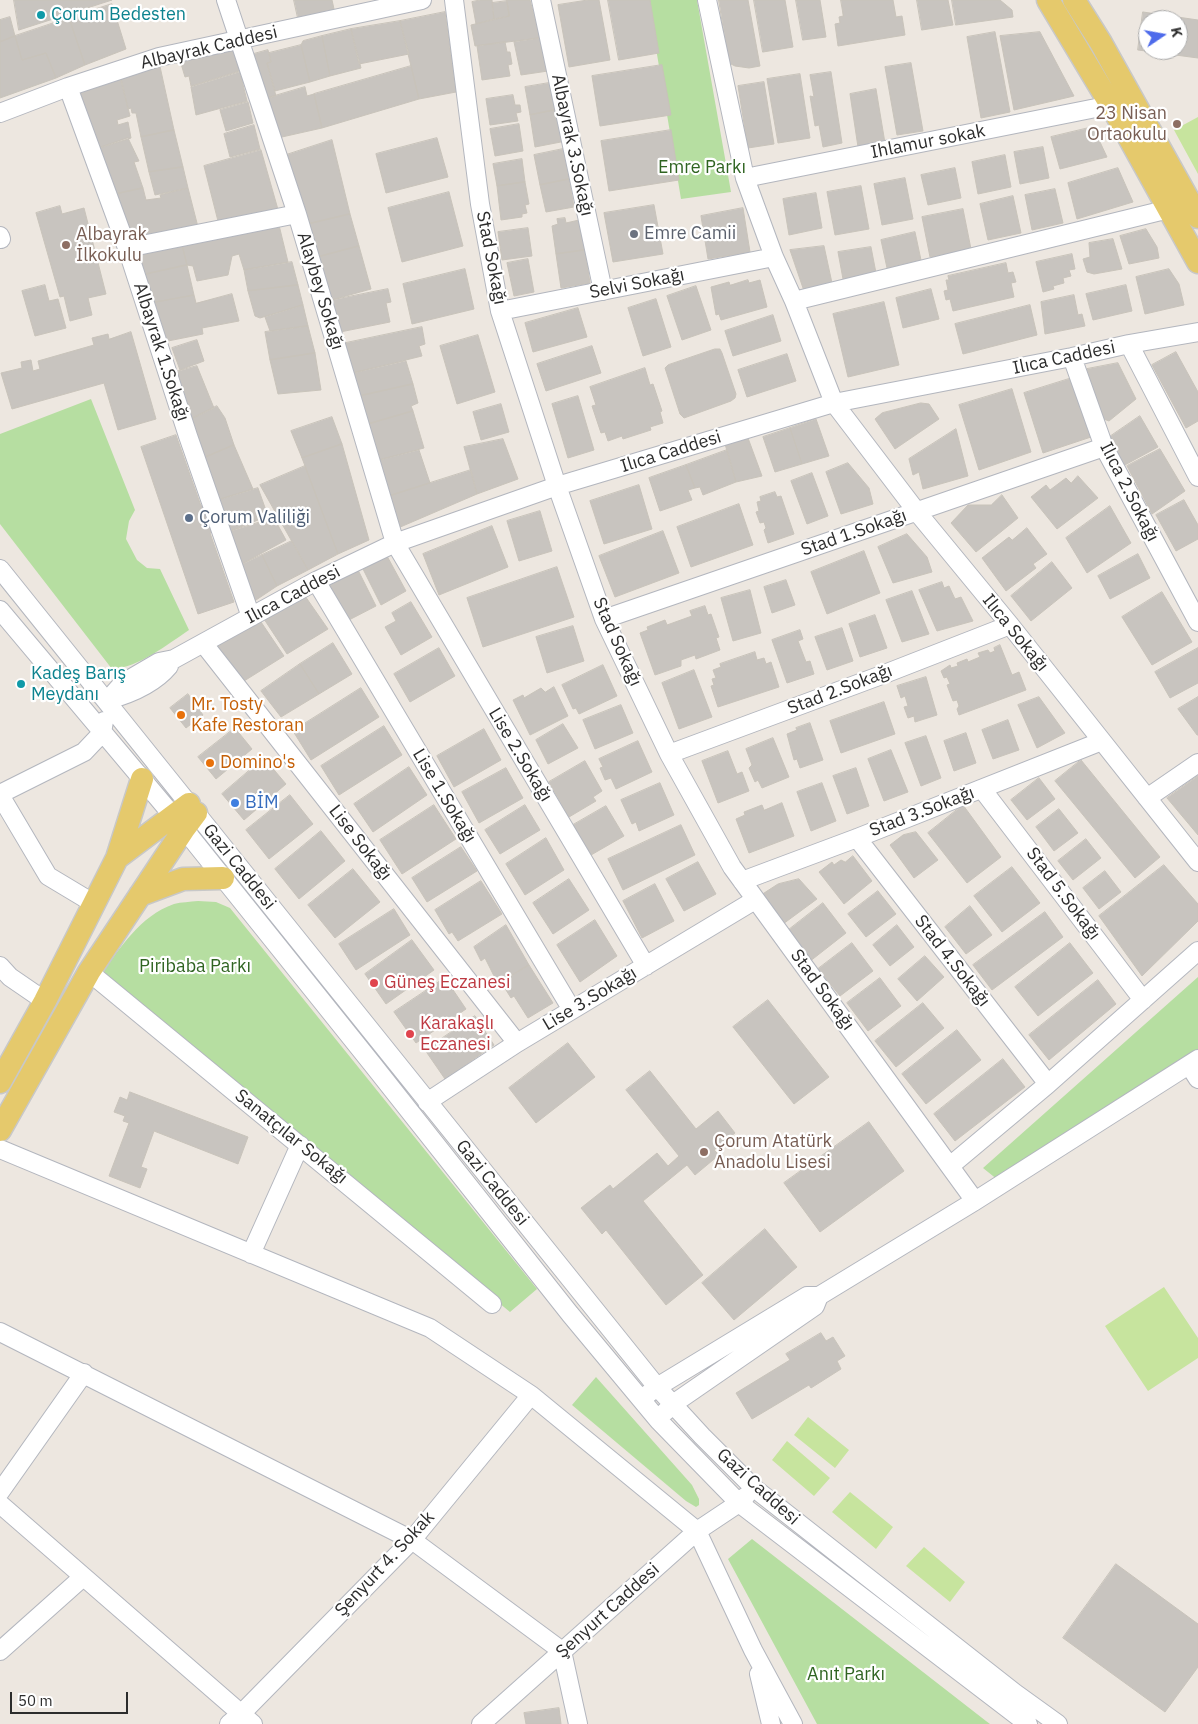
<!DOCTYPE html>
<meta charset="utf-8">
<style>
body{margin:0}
#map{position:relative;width:1198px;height:1724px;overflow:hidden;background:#ede7e0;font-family:"IBM Plex Sans",sans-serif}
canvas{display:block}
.north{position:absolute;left:1138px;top:10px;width:50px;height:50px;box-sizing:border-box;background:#fff;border:1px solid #ababab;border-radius:50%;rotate:78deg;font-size:14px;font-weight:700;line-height:20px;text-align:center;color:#2c2c2c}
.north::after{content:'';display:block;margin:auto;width:18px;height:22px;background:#4e6beb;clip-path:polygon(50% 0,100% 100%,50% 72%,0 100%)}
.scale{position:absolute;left:10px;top:1692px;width:118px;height:22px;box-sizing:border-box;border:2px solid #2c2c2c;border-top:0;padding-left:6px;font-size:15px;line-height:18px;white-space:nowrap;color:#2c2c2c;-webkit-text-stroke:4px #fff;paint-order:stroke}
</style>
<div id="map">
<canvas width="1198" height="1724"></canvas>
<div class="north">K</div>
<div class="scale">50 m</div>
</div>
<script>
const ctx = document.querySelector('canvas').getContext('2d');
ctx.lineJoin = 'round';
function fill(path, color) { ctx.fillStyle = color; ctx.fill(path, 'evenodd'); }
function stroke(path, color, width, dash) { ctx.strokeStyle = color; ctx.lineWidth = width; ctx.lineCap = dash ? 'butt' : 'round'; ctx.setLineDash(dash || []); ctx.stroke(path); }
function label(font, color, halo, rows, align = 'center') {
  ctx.font = font + ' "IBM Plex Sans",sans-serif'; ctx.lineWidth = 4.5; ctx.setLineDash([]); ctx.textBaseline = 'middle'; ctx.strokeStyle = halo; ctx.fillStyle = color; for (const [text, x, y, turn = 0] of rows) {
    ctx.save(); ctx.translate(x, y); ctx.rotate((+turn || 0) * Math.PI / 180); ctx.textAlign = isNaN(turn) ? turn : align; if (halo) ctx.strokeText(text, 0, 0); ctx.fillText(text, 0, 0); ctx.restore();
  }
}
fill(new Path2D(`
 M648,0h49l34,192 -50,7z
 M91,399l44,111 -6,11 -3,18 11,21 10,8 13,1 29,61c-21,14 -51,38 -77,39l-112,-145v-90z
 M198,901l18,1 14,6 307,381 -27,23 -409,-338c20,-27 39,-58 73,-70 7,-2 16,-2 24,-3z
 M1198,977v72l-159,106 -41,25 -15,-12z
 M596,1377l96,108 7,14v6l-3,2 -10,-6 -114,-96z
 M752,1539l234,182 4,3h-173l-89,-165z`), '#b6dea1');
fill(new Path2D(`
 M1198,117v57l-24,-44z
 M1164,1287l34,51v20l-50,33 -43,-65z
 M808,1417l41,33 -14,18 -41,-33z
 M787,1441l43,37 -16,18 -42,-36z
 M850,1492l43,35 -17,22 -44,-37z
 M924,1547l41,35 -15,20 -44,-36z`), '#c7e49e');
const building = new Path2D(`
 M14,0h98l-93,30z
 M294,0h38l2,9 -36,9z
 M480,0h12l2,19 -18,5 -4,-22z
 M507,0h23l10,38 -65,8 -4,-21 38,-9z
 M588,0h11l11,60 -41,7 -11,-62z
 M608,0h42l9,53 -40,7z
 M719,0h29l12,66 -11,2 -14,-2 -6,-3z
 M754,0h31l8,47 -30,5z
 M796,0h24l6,37 -23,3z
 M841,0h52l3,17 6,-1 3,19 -67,11 -3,-22 5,-1 -1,-6 4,-1z
 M917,0h31l5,25 -31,5z
 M952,0h48l12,10 1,7 -57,8z
 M507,1l2,15 -15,3 -2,-16z
 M112,4l14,45 -41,16 -16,-47z
 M445,12l11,80 -37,7 -19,-78z
 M1143,12l55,8v38l-60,-8zM1148,20h30v30h-30z
 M10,17l5,19 -15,6v-22z
 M69,18l16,47 -29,13 -10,-25 -24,7 -7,-24z
 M400,21l9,33 -50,10 -8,-35z
 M351,29l10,39 -31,8 -8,-40z
 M995,32l15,80 -29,6 -14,-81z
 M1040,32l34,64 -60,14 -14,-74z
 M15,36l7,24 24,-7 10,25 -56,20v-56z
 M322,36l8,40 -20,6 -9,-37 2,-4z
 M540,38l8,33 -27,4 -7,-33z
 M505,42l2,10h3l2,12 -4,1 2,11 -28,4 -5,-34z
 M301,45l9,37 -35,9 -8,-28 4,-1 -2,-9z
 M222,46l14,6 3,19 -48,15 -2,-10 -4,1 -6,-20z
 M268,50l3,12 -4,1 9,33 -15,4 -11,-45z
 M159,62l15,68 -33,7 -5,-24h-4l-1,-5 -3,1 -8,-35z
 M911,63l12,68 -26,4 -12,-68z
 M662,65l9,50 -71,11 -8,-50z
 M411,66l8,33 -97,29 -8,-34z
 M240,72l7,29 -51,14 -5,-28z
 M831,72l11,71 -19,4 -4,-22 -4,1 -5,-30 4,1 -4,-22z
 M800,74l10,64 -32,5 -11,-64z
 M120,77l10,39 -13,4 1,5 10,-3 3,16 -35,11 -20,-55z
 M555,82l5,27 -30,6 -5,-28z
 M764,82l10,62 -26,4 -10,-62z
 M305,87l2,9 7,-2 8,34 -49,11 -12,-39z
 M876,89l9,54 -27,4 -8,-53z
 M513,95l2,10h5l1,7 -5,1 2,8 -28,4 -4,-26z
 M248,102l5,21 -27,8 -6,-21z
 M560,109l6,32 -31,6 -5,-32z
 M519,124l4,27 -28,5 -5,-27z
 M254,125l6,24 -30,8 -6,-23z
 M1093,127l14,30 -47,12 -9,-32z
 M174,130l9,37 -34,5 -8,-35z
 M671,130l8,50 -70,11 -8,-50z
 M128,138l11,23 -5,1 9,26 -32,7 -15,-46z
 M437,138l11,39 -62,16 -10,-39z
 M332,140l18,74 -46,11 -24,-68z
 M1043,147l6,31 -29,6 -6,-32z
 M563,149l6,30 -29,6 -6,-30z
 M261,150l18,63 -59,16 -16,-63z
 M1005,155l6,32 -33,7 -6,-32z
 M522,159l3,23 -28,4 -4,-22z
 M183,167l5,21 -33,7 -6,-23z
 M955,168l6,30 -33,7 -7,-30z
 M1118,168l15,34 -56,17 -9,-36z
 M905,178l8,41 -31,6 -8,-41z
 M569,179l5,28 -28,5 -6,-27z
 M525,182l4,22 -4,1 2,8 -5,1v3l-21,3 -4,-34z
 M861,186l8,43 -34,6 -8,-43z
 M143,188l3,12 15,-2 -1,-3 28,-7 10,39 -71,16 -16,-48z
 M1055,189l8,34 -31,7 -7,-35z
 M449,192l14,54 -61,16 -14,-54z
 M816,193l6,35 -33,7 -6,-36z
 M1013,196l8,37 -33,7 -8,-36z
 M654,205l9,49 -50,8 -9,-49z
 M60,206l2,8 22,-6 22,86 -18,4 4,17 -22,6 -6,-25 -4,1 -24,-84z
 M743,208l7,44 -42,7 -7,-43z
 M963,209l8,40 -41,8 -8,-40z
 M350,214l9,32 -45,12 -10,-33z
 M565,218l1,5 13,-3 6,30 -29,4 -4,-28 6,-2 -1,-5z
 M278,221l10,41 -44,8 -5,-16 -7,2 -4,19 -31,6 -4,-15 -6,-1 -6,-24z
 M528,228l4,28 -30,4 -4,-28z
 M1146,229l11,18 2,11 -30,6 -9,-28z
 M915,232l6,28 -34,8 -6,-28z
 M1113,239l9,30 -28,5 -7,-2 -4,-13 7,-2 -1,-14z
 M181,241l6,24 -45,10 -10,-22z
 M359,246l12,43 -43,12 -14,-43z
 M824,246l8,37 -28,8 -14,-41z
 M871,247l5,26 -33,6 -5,-27z
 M585,250l5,33 -29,5 -5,-34z
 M1072,254l3,15 -6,1 2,6 -8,2 1,5 -11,3 1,3 -11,3 -7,-30z
 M528,259l6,33 -20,4 -7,-33z
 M292,262l6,23 -50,6 -4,-21z
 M1006,263l2,10 5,-1 3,10 -5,1 3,14 -61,14 -3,-12 -4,1 -2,-9 4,-1 -2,-10h3l-1,-4z
 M187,265l7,30 -44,8 -8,-28z
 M465,269l9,40 -62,15 -9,-40z
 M1169,269l10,15 5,21 -39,9 -9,-37z
 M748,280l1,3 11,-3 7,27 -46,13 -2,-6 -3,1 -5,-28 18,-5 1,3z
 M45,285l4,16 9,-2 8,29 -31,8 -13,-45z
 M298,285l5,20 -43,13 -5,-2 -7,-25z
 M1126,285l6,26 -39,9 -7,-26z
 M696,286l15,44 -29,10 -15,-44z
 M388,289l3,13 -5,1 4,19 -55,11 -7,-32z
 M931,289l8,30 -36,9 -7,-30z
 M232,294l7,27 -37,7 1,6 -40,8 -13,-39 44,-8 2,8z
 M1074,295l4,20 4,-1 3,12 -40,8 -4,-32z
 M656,299l15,48 -28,9 -15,-48z
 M884,302l15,63 -51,12 -15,-63z
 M303,305l5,21 -38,5 -5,-14z
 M1030,305l7,30 -74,19 -8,-30z
 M578,308l9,29 -54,15 -8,-29z
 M773,315l8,26 -48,15 -8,-25z
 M308,326l7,27 -45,7 -5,-28z
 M422,327l3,17 -6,2 3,10 -73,18 -8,-30z
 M131,332l25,87 -38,11 -14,-47 -92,26 -11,-36 21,-5 -1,-6 10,-2 2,11 7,-2 -2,-8 56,-16 -2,-7 16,-4 1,5z
 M478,335l17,57 -38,12 -17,-58z
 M197,340l7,21 -24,9 -8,-22z
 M592,346l9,27 -55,18 -9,-27z
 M715,349h5l2,4 14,41 -1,4 -4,3 -47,17 -4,-4 -15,-46 3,-3z
 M1176,352l22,40v29l-12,7 -34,-63z
 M315,353l6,37 -43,4 -8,-34z
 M787,354l9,27 -49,16 -9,-27z
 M406,361l7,23 -58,13 -6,-23z
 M1118,363l18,36 -27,22 -8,-3 -14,-49z
 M197,366l17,42 -25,12 -17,-47z
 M645,368l5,17 3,-1 9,27 -2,1 3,11 -13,4 1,3 -28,9 -1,-3 -14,5 -3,-9 -4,1 -9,-27 4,-1 -6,-18z
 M1072,378l19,59 -48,16 -19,-60z
 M413,384l5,19 -7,3 2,5 -48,14 -10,-28z
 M1012,389l19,63 -52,18 -20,-65z
 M578,396l16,54 -26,8 -16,-54z
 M921,403l8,1 10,15 -44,30 -20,-30 7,-6z
 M501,404l8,28 -28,8 -8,-28z
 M217,406l8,12 9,27 -33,14 -12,-39z
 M413,411l11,37 -48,13 -11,-36z
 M1140,416l18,31 -35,19 -15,-28z
 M332,417l10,27 -40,14 -11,-27z
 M816,419l13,37 -27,8 -12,-36z
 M790,428l12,36 -27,8 -12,-35z
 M956,429l12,47 -45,13 -4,-17 -6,3 -4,-16z
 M176,435l25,71 6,-2 9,27 -6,2 24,69 -36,12 -57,-167z
 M748,438l14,38 -26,6 -11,-38z
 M503,439l15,40 -41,15 -13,-47z
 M342,444l27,96 -31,14 -36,-96z
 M234,445l19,44 -35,11 -17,-41z
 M1160,449l25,42 -33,23 -25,-48z
 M419,450l11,33 -44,14 -10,-36z
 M727,450l9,32 -33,13 -3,-8 -5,1 -9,-23z
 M848,463l21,25 4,16 -32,10 -15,-42z
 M686,465l9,23 -7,2 4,10 -32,11 -11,-33z
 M305,466l33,88 -30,16 -48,-85z
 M471,470l6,24 -79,34 -12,-31z
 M812,473l16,43 -21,8 -16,-43z
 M1078,476l20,22 -41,31 -26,-32 15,-12 4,5 16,-12 5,5z
 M639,485l13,44 -48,15 -14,-43z
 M258,488l10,28 -40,16 -10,-32z
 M775,492l2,5 4,-1 13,38 -26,9 -4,-13 2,-2 -2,-6 -4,1 -4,-11 3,-1 -2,-9 4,-1 -1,-4z
 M1002,495l16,23 -42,34 -25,-29 17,-18h23z
 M1184,500l14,25v14l-22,12 -20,-36z
 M739,504l14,41 -62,22 -14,-40z
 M1110,506l21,37 -44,30 -21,-35z
 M540,511l12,40 -33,10 -12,-40z
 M274,518l12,22 -48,26 -10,-34z
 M492,526l16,41 -69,28 -16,-41z
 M1027,528l20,26 -14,10 3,4 -30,23 -24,-33 27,-21 3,3z
 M663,531l16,42 -64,24 -16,-41z
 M907,534l20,23 5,15 -39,11 -15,-36z
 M292,541l16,29 -31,16 -15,-31z
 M864,551l16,42 -53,21 -16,-42z
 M1138,554l12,24 -40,21 -12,-23z
 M262,555l15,31 -24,16 -15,-36z
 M387,556l19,35 -25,14 -18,-36z
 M1052,562l20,26 -41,33 -20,-25z
 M557,567l17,50 -91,30 -16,-49z
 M358,570l18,36 -29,15 -18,-36z
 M786,580l9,25 -23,8 -8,-26z
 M942,582l2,6 5,-2 6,13 6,-2 12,24 -36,10 -18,-41z
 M750,590l11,43 -28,8 -12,-43z
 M912,591l17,43 -27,8 -16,-42z
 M1162,592l30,50 -40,23 -30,-48z
 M305,596l23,33 -41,25 -23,-35z
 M411,602l21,35 -31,18 -16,-28 11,-6 -4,-8z
 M705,606l3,9 3,-1 8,23 -3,1 4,12 -24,9 -1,-4 -14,5v6l-26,9 -15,-42 8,-3 -1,-3 18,-7 2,5 25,-9 -2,-5z
 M875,615l12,33 -27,9 -11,-33z
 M259,619l25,37 -40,25 -27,-36z
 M573,626l11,35 -37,12 -11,-36z
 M842,628l11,33 -26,9 -12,-33z
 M800,630l3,9 -5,2 8,21 4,-1 4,13 -27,9 -15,-43z
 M333,643l19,31 -33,20 -19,-30z
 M1000,645l12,30 7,-3 7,18 -67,25 -2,-6 2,-3 -2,-6 -4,1 -6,-16 3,-1 -3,-7 -3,1 -3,-7 9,-6 1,3 7,-2 -1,-3 10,-4 1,3 12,-5 -2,-4 10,-3 2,3 5,-2 -1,-3z
 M439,648l16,28 -45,26 -16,-28z
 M1198,648v35l-28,15 -15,-26z
 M755,652l2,8 7,-2 2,6 5,-2 8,25 -61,20 -7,-21 3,-1 -2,-6 4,-1 -3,-8 8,-3 -1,-3z
 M300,664l19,30 -38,23 -20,-26z
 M603,665l14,31 -38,18 -3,-6 -3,1 -11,-24z
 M694,670l18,47 -33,12 -17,-46z
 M926,677l11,38 -22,7 -1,-6 -6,2 -4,-11 4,-1 -3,-10 -4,2 -4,-12z
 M554,687l14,29 -38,19 -17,-35 10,-5 1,3 17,-10 4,4z
 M361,688l18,29 -68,43 -18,-29z
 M188,694l15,21 -17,13 -16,-20z
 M1039,697l26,36 -28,15 -19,-43z
 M1198,697v38h-1l-19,-26z
 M884,702l11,32 -54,19 -11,-32z
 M621,705l12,28 -38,16 -12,-29z
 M1008,720l11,30 -26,9 -11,-29z
 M810,723l13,37 -23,8 -3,-9 -3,1 -7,-26 10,-4 -1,-2z
 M563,724l15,24 -30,16 -12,-24z
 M384,726l18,29 -63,40 -18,-29z
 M235,728l17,21 -36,30 -18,-22z
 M484,729l17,31 -47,27 -17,-31z
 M966,733l10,30 -22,8 -10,-30z
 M926,736l15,42 -20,8 -16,-43z
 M773,738l16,39 -27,11 -4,-8 -3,2 -6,-14 3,-3 -6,-16z
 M638,741l14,31 -36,17 -5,-11 -6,2 -5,-12 3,-1 -4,-8z
 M891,750l17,42 -24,9 -16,-42z
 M728,751l9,23 5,-2 7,19 -31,12 -16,-42z
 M264,758l22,26 -42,36 -22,-26z
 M1081,760l79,97 -25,21 -80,-97z
 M585,761l17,30 -9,6 3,4 -27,16 -20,-35z
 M409,767l18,28 -54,37 -19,-28z
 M506,768l17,30 -44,25 -17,-31z
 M856,768l13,38 -22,8 -14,-38z
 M1198,776v59l-31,-37z
 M1039,778l16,21 -28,21 -16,-20z
 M660,783l14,32 -35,16 -3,-9 -4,2 -11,-24z
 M822,783l14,38 -25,10 -14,-39z
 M290,795l23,29 -44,35 -23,-29z
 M782,803l12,33 -45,17 -13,-34 9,-4 -1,-3 18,-7 2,5z
 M434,805l22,34 -54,35 -22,-34z
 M525,805l15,25 -40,24 -15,-24z
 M963,805l38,52 -34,26 -39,-50z
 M606,806l18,30 -33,19 -18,-30z
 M1059,809l19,24 -24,18 -18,-24z
 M681,825l14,30 -72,35 -15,-31z
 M321,831l24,30 -46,38 -24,-30z
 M916,832l22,28 -24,18 -24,-33 13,-10z
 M546,838l18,32 -39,25 -19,-31z
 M1086,839l15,19 -28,22 -15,-19z
 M461,847l16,24 -50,31 -15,-24z
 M853,856l19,25 -28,23 -25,-32 13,-10 2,3 7,-5 4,2z
 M698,862l18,32 -32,17 -18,-32z
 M1164,865l34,39v17l-56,55 -43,-60z
 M1012,867l28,36 -38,29 -28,-36z
 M353,869l27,33 -45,36 -27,-33z
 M1105,871l16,21 -22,17 -16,-21z
 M569,879l20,31 -36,24 -20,-31z
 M799,879l18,20 -34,25 -22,-29 17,-11z
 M481,881l21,33 -44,27 -6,-9 -3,2 -14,-24z
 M655,884l19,37 -32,17 -19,-37z
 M878,891l18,23 -30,23 -18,-23z
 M823,903l23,30 -37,29 -23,-30z
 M970,906l22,29 -26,19 -21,-27z
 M394,909l16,26 -54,35 -17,-26z
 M1045,912l18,25 -71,53 -19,-25z
 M595,920l22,36 -37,26 -23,-37z
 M506,925l23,40 -31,19 -13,-26 -4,3 -7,-14z
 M897,925l17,22 -24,19 -17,-21z
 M412,940l22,30 -48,34 -21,-30z
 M852,943l21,28 -33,25 -22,-27z
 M1070,943l23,30 -55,43 -23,-29z
 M925,956l19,21 -27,24 -19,-22z
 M529,965l24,38 -25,15 -14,-22 -3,2 -10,-16z
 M445,978l21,31 -50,34 -22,-31z
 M880,978l21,28 -33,25 -21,-28z
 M1098,980l18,24 -67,56 -20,-25z
 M768,1000l61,77 -35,27 -61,-77z
 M923,1003l21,25 -48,39 -21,-26z
 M475,1016l19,29 -49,34 -20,-29z
 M957,1030l24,30 -55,44 -24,-30z
 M568,1043l27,34 -59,46 -27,-35z
 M1003,1059l22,28 -70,54 -21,-27z
 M650,1071l46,58 22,-18 17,22 -21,17 5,5 -24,20 -8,-10 -44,36 60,74 -37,30 -60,-75 -4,4 -21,-26 29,-23 3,4 44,-36 11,13 11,-10 -53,-66z
 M130,1092l118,45 -10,27 -84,-33 -13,36 6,2 -7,19 -31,-12 20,-53 -6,-2 2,-5 -11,-4 6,-15 7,3z
 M869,1122l35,49 -84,61 -36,-49z
 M765,1229l32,38 -63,53 -32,-37z
 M821,1333l5,8 7,-4 12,19 -8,5 4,8 -30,19 -2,-3 -57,34 -16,-26 54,-33 -4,-6z
 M1116,1564l82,60v43l-33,45 -102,-74z
 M559,1708l2,16h-35l-2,-11z`);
fill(building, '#c8c4bf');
stroke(building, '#c8c3ba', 1);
const minor = new Path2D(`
 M226,0l71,214 98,329 251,423
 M454,0l26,204 20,107 57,175 47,133 65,135 63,113 243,334
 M541,0l62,291
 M707,0l38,178 29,79 20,44 40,102 83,109 93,113 188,237
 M68,87l59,161 61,188 63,181
 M0,113l68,-26 91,-30 263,-57
 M745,178l366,-73
 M0,236l1,3
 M127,248l170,-34
 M794,301l375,-92
 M500,311l274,-54
 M1129,344l69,133
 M1072,357l32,90 94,175
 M0,569l657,818 45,49 52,52 261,205 43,31
 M316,581l256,429
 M0,610l184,219 189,236 197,249 89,107 80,82 289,221
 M604,619l500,-172
 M203,643l314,400
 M108,700c22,-6 46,-16 61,-34
 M107,701l16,-18 36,-21 15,-3 142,-78 79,-38 162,-57 277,-83 238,-46 57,-13 69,-12
 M669,754l218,-81 123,-48
 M982,789l161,211
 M0,794l84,-42 18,-19 2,-12
 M0,795l48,81 45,27
 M1147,798l51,-35
 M857,838l191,246
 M742,881l115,-43 245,-97
 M0,966l10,11 35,24
 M89,972l403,332
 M1189,1065l9,14
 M427,1102l90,-59 238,-143
 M0,1149l430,179 101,67 166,136 56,119 40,74
 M950,1166l98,-82 150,-133
 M251,1254l49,-109
 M819,1296l156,-95 223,-142
 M0,1332l412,208 150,111 16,73
 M648,1394l9,-7 150,-91h12l-4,10 -142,98 -8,8
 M0,1492l84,-119
 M0,1504l253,220
 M0,1651l83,-74
 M759,1674l12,50
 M229,1724l12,-10 171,-174 119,-145
 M481,1724l216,-193 42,-28 7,-7`);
const major = new Path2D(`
 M1048,0l63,105 87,157
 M1074,0l27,43 97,174
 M117,858l72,-54
 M140,895l43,-16 40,-1
 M0,1082l45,-81 72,-143 25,-79
 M0,1130l89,-158 95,-143 12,-16`);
stroke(minor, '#b3b6be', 20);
stroke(major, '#c8c8c8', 25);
stroke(minor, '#fff', 18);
stroke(major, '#e5c96c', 22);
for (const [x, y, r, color] of [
 [41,15,5,"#0f9aa8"],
 [1177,124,5,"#8d6e63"],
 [634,234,5,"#6b7280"],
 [66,245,5,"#8d6e63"],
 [189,518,5,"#5c6f8a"],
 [21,684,5,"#0f9aa8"],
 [181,715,5,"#e8710a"],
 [210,763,5,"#e8710a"],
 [235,803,5,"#3f7fe0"],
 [374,983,5,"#e0444e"],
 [410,1034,5,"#e0444e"],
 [704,1152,5,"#8d6e63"]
]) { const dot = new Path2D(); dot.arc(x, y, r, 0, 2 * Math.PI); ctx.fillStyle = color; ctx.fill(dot); stroke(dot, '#fff', 2); }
label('18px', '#0d838f', '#fff', [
 ["Çorum Bedesten",51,15],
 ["Kadeş Barış",31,674],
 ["Meydanı",31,695]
], 'left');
label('18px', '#2c2c2c', '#fff', [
 ["Albayrak Caddesi",209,48,-13],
 ["Ihlamur sokak",928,142,-11],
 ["Albayrak 3.Sokağı",572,145,78],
 ["Stad Sokağı",491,258,79],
 ["Selvi Sokağı",637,284,-11],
 ["Alaybey Sokağı",320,291,73],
 ["Albayrak 1.Sokağı",161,352,72],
 ["Ilıca Caddesi",1064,358,-12],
 ["Ilıca Caddesi",671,452,-17],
 ["Ilıca 2.Sokağı",1129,492,63],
 ["Stad 1.Sokağı",854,533,-19],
 ["Ilıca Caddesi",293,595,-28],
 ["Ilıca Sokağı",1015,633,51],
 ["Stad Sokağı",617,642,66],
 ["Stad 2.Sokağı",840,690,-21],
 ["Lise 2.Sokağı",520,755,59],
 ["Lise 1.Sokağı",444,796,59],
 ["Stad 3.Sokağı",922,812,-21],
 ["Lise Sokağı",360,843,52],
 ["Gazi Caddesi",239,867,51],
 ["Stad 5.Sokağı",1063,894,53],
 ["Stad 4.Sokağı",952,961,52],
 ["Stad Sokağı",822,990,54],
 ["Lise 3.Sokağı",590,999,-31],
 ["Sanatçılar Sokağı",291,1137,39],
 ["Gazi Caddesi",492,1183,51],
 ["Gazi Caddesi",758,1487,42],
 ["Şenyurt 4. Sokak",385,1564,-47],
 ["Şenyurt Caddesi",608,1611,-42]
]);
label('18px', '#785e54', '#fff', [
 ["23 Nisan",1167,114,"right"],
 ["Ortaokulu",1167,135,"right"],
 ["Albayrak",76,235],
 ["İlkokulu",76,256],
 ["Çorum Atatürk",714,1142],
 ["Anadolu Lisesi",714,1163]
], 'left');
label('18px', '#2f6421', '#fff', [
 ["Emre Parkı",702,168],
 ["Piribaba Parkı",195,967],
 ["Anıt Parkı",846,1675]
]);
label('18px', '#5b616d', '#fff', [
 ["Emre Camii",644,234]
], 'left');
label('18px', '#4e5e75', '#fff', [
 ["Çorum Valiliği",199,518]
], 'left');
label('18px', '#c56008', '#fff', [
 ["Mr. Tosty",191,705],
 ["Kafe Restoran",191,726],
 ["Domino's",220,763]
], 'left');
label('18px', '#366cbe', '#fff', [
 ["BİM",245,803]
], 'left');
label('18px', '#be3a42', '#fff', [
 ["Güneş Eczanesi",384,983],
 ["Karakaşlı",420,1024],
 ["Eczanesi",420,1045]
], 'left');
</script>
